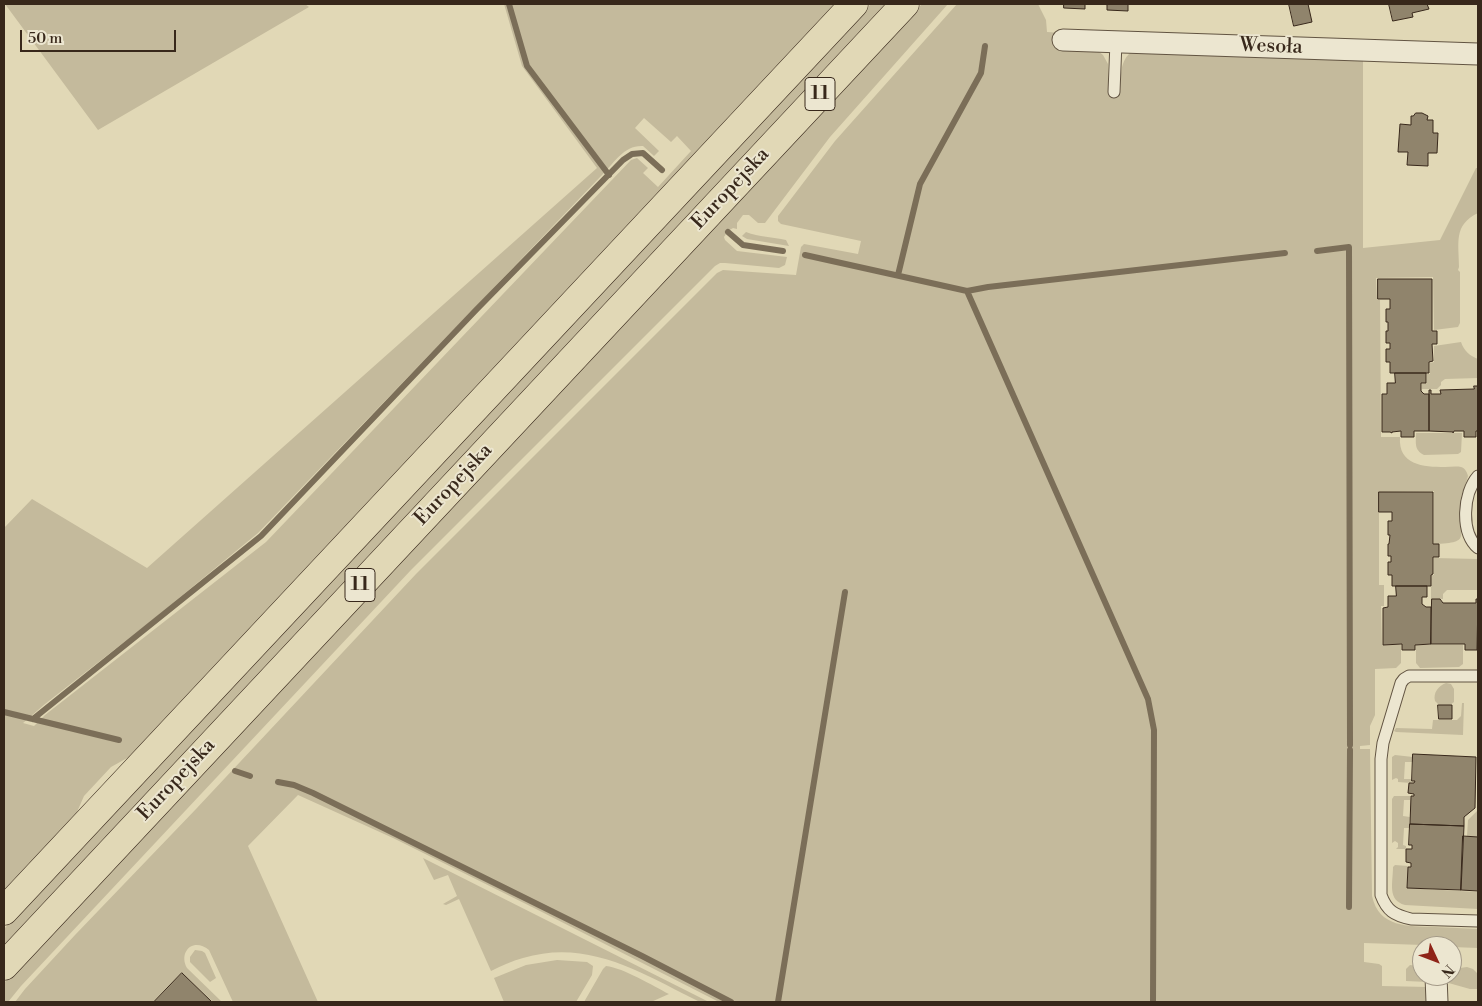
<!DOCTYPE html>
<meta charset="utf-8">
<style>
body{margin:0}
#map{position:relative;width:1482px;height:1006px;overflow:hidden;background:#e1d8b6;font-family:"Libre Bodoni",serif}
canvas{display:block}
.frame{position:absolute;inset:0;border:5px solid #38281b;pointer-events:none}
.north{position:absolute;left:1412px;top:936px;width:50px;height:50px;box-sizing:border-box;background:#ece6d0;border:1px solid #a49a88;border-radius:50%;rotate:133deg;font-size:14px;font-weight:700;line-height:20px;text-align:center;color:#38281b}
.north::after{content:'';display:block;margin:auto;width:18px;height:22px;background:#8f2418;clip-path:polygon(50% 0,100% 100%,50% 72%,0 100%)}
.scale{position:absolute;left:20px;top:30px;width:156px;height:22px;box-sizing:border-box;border:2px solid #38281b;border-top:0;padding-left:6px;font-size:15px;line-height:18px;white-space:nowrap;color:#38281b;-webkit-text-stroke:4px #ece6d0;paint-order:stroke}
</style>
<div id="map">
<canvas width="1482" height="1006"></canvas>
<div class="frame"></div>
<div class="north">N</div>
<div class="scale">50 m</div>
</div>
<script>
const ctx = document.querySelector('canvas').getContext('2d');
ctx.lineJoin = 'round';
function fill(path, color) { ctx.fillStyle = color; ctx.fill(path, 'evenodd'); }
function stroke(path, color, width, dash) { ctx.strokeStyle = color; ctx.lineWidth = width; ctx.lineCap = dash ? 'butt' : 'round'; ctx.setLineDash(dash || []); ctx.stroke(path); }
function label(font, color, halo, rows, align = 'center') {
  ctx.font = font + ' "Libre Bodoni",serif'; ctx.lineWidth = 4; ctx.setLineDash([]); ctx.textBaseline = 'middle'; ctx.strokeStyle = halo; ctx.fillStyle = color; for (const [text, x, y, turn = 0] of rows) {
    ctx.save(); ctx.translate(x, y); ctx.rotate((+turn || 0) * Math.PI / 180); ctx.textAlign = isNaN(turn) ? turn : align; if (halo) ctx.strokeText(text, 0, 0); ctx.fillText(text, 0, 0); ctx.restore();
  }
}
fill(new Path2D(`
 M5,4h300l4,3 -211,123z
 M504,4h335l-701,748 -27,15 -27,29 -11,25 -69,74v-367l28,-29 115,69 450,-400 -75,-102zM644,118l27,24 6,-6 14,15 -33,36 -15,-14 5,-5 -11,-10 -6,2 -365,382 -221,173 -11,11 -11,-3 22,-19 106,-83 107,-88 345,-359c12,-12 21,-29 40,-28l11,10 5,-5 -24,-23z
 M871,4h19l-886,946v-21z
 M922,4h26l-118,133 -65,86h-7l-9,-8h-6l-6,8v6l-4,-1 -5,3 -4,6 1,3 12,11 50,6 -2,8 -6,3 -54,-5h-5l-5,3 -304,304 -390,416 -13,16h-4v-19z
 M957,4h81l8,16 1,12 15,1 36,18 5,4 5,9v29h12c1,-14 -1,-30 10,-40l233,7v188l77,-8 36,-72h2v45c-25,12 -19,30 -19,54l-1,3 2,2v51l-2,4 -24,3 -1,-53 -57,1 1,22h3l1,137h19c-2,28 23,30 45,30 5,0 11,-1 16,0 4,1 6,5 7,9 -2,9 -8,19 -8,30 -3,29 15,37 -26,38v-53l-55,1v93h5v21h-3l1,39h19v18l-5,5 -21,1v46l-5,11v19l-10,1v3h10l2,147c7,32 36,30 63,31 14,1 29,1 43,2v19l-26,-1v-1l-88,-3v19l15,2 3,2v20l46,1 1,15h-710l-183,-93 -143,-71 -95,-43 -50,51 70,156h-85l-24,-52c-15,-13 -31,1 -22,18l35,34h-9l-31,-29 -28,29h-139l10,-13 50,-54 121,-126 220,-235 301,-301 6,-3 73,5 5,-28 3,-3 54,10 3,-13 -80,-17 -3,-3v-5l57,-75z
 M746,232c13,5 27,5 40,8l3,6 -42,-7 -5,-3z
 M1461,342c3,9 9,14 17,17v19l-33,1 -4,3v3l-4,4h-15v-5l5,-1v-9h3v-11l4,-1v-16z
 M1416,433h46l-1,19 -3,2 -34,1c-10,-5 -8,-12 -8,-22z
 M1434,558l44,1v31h-31l-4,4v5h-12v-24h3z
 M1416,645h47v19l-4,3 -39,1 -4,-5z
 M1446,683l5,1 3,5v13l-4,3h-11l-4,-4c-2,-8 3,-15 11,-18z
 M1462,703h2l-1,32 -67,-3 -2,-1 2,-3 36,1 1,-9h24l4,-4z
 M1395,755l18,2v5h-8l-1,17h8l-1,4 -13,-1v-3l-2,-1 -4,2v-23z
 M1478,782v55l-11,-1 1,-16 9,-9z
 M1394,796h16v4h-6l-1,16 7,1 -1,11h-5l-1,17 3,1v3h-10l2,-2v-4l-3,-2 -3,2v-44z
 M423,858l286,144h-9c-57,-28 -111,-64 -177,-44 -11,3 -22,8 -32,13l-32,-72 -13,6 -3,-1 14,-8 -9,-21 -14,5z
 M1395,865l13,1 -1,22 71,4v17l-73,-4c-18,-5 -12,-22 -12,-38z
 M195,950l7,1 3,2 11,25 -6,4 -20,-20v-5z
 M557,960l30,2 6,4 -1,9 -16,27h-72l-10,-24 32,-13z
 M1410,965l7,1 5,3v7h5l1,6 -22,-1v-12z
 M606,966c18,2 47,20 63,28l-18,8h-67l19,-33z
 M1467,967l6,2 5,5v15h-8l-25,-7 3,-6h4v-4l8,-4z`), '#c4ba9c');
stroke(new Path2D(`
 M509,4l18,62 82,109
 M728,232l15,13 40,6
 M1317,251l32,-4 1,498
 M805,255l162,36 21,-4 297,-34
 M898,275l22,-91 61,-111 4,-27
 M967,291l181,408 6,31 -1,272
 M4,712l115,28
 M33,719l228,-183 215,-226 147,-150 9,-6 11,-1 19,17
 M235,771l15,5
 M278,782l16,3 19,8 329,163 89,46
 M1349,907l1,-157
 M778,1002l67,-410`), '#7b6e58', 6);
const building = new Path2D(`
 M1064,4h32h-11v5l-21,-1z
 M1096,4h32v7l-21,-1v-5z
 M1289,4h19l4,18 -18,4z
 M1389,4h38l2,5 -17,4 1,4 -20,4z
 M1416,113h6l6,3 -1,4h6v13h5l-1,20h-9v13l-21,-1 1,-13h-10l2,-28 11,1v-9h2z
 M1378,279h54v52h5v13h-5l1,17 -4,1v11h-39v-11h-4v-13h4v-6h-4v-12h2v-9h-2v-13h4v-10h-12z
 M1395,373h31v10h-5v8l3,3h5v37h-15v6h-13v-6l-9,1v1l-2,-1h-8v-38h5v-11h8z
 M1474,386h4v45h-2v6h-12v-6h-10l-1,2v-1l-24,-1v-41h2v4h10l-1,-4 34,-1z
 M1379,492h54v52h6v13h-6v17l-2,1v11h-39v-11h-4v-13h3v-6h-3v-12h1l1,-9h-2v-14h4v-9h-13z
 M1396,586h31v11h-5v7l4,3h5v37l-16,1v5h-13v-6l-19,1v-37l5,-1v-11h8z
 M1432,599h8l3,4h33v-4h2l-1,51h-12v-6h-34z
 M1438,705h14v14h-13z
 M1413,754l63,3 -1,51 -11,9v9l-54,-2 1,-28h3v-2l-6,-1 1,-10h5l1,-2h-3z
 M1410,824l54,2 -3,64 -54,-2 1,-21h3v-4l-5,-1v-13h6v-4h-3z
 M1463,836l15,1v54l-17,-1z
 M182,973l30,29h-58z`);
fill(building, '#90846c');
stroke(building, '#38281b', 1);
const service = new Path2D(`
 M1114,92l2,-50
 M1478,476c-15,17 -18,56 0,72
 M1478,676h-69l-5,3 -3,4 -18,60 -2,16v136c6,16 13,20 30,24l67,2`);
const minor = new Path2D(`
 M1063,40l415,14
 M1436,976l1,26`);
const primary = new Path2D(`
 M4,911l850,-907
 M4,966l901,-962`);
stroke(service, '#625442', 13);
stroke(minor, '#625442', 23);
stroke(primary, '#38281b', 29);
stroke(service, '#ece6d0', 11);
stroke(minor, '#ece6d0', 21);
stroke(primary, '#e1d8b6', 28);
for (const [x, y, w] of [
 [820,94,30],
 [360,585,30]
]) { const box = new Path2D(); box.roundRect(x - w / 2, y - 16.5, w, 33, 4); ctx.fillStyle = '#ece6d0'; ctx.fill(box); stroke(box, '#38281b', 1); }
label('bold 19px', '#38281b', null, [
 ["11",820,94],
 ["11",360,585]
]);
label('20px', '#38281b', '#ece6d0', [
 ["Wesoła",1271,47,2],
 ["Europejska",731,189,-47],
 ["Europejska",454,485,-47],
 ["Europejska",177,780,-47]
]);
</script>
